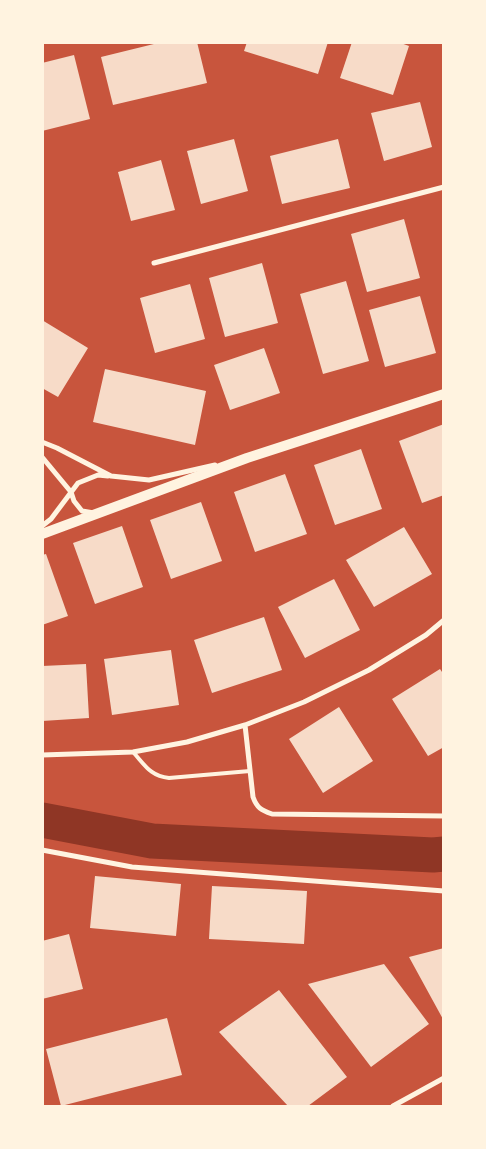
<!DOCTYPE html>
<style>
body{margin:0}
#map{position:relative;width:486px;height:1149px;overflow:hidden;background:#c8553d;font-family:"Libre Baskerville",serif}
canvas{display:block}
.frame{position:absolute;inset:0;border:44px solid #fff3e0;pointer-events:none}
</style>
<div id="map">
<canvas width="486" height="1149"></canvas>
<div class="frame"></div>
</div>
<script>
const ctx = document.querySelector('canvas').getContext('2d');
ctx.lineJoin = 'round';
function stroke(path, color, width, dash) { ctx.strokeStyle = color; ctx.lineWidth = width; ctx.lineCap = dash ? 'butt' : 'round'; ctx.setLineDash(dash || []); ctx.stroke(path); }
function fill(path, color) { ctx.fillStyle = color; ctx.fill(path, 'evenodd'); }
stroke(new Path2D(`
 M42,820l110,21 281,14 11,-1`), '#8f3625', 35);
fill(new Path2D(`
 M162,42h35l10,41 -94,22 -12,-48z
 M247,42h81l-10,32 -74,-23z
 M352,42h46l11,4 -16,49 -53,-17z
 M74,55l16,64 -48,12v-68z
 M420,102l12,45 -48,14 -13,-48z
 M234,139l14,52 -47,13 -14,-53z
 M338,139l12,49 -68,16 -12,-48z
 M161,160l14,50 -44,11 -13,-49z
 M404,219l16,59 -53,14 -16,-58z
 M262,263l16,60 -53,14 -16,-59z
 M346,281l23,80 -46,13 -23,-80z
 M190,284l15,55 -50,14 -15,-55z
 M420,296l16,57 -51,14 -16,-57z
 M42,320l46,28 -30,49 -16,-9z
 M264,348l16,45 -50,17 -16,-45z
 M105,369l101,22 -11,54 -102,-23z
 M444,424v71l-22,8 -23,-62z
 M361,449l21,60 -47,16 -21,-60z
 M285,474l22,60 -52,18 -21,-60z
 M201,502l21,59 -51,18 -21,-59z
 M122,526l21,61 -48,17 -22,-61z
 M404,527l28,47 -58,33 -28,-47z
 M46,554l22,62 -26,9v-70z
 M334,579l26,51 -55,28 -27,-51z
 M264,617l18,53 -70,23 -18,-53z
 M171,650l8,55 -67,10 -8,-56z
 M86,664l3,54 -47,3v-55z
 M440,669l4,6v72l-16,9 -36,-57z
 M339,707l34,54 -50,32 -34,-54z
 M95,876l86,8 -5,52 -86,-8z
 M212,886l95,5 -3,53 -95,-5z
 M69,934l14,55 -41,10v-58z
 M444,948v73l-35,-64z
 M384,964l45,60 -58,43 -63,-83z
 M279,990l68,87 -39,29h-20l-69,-74z
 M167,1018l15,57 -121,31 -15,-57z`), '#f7dbc8');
stroke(new Path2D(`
 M133,752c12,13 17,24 36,26l81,-7`), '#fff3e0', 4);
stroke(new Path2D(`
 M154,263l290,-76
 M42,442l15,6 54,28 38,4 66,-15
 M42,457l29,35 3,9 8,10 12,2
 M42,526l9,-7 27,-36 20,-8 10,1
 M245,725l8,72c4,11 8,13 19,17l172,2
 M42,755l91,-3 54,-10 58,-17 59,-23 65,-32 57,-35 18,-15
 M42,850l90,17 312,24
 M393,1106l51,-28`), '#fff3e0', 5);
stroke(new Path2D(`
 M42,534l205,-76 197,-64`), '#fff3e0', 10);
</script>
